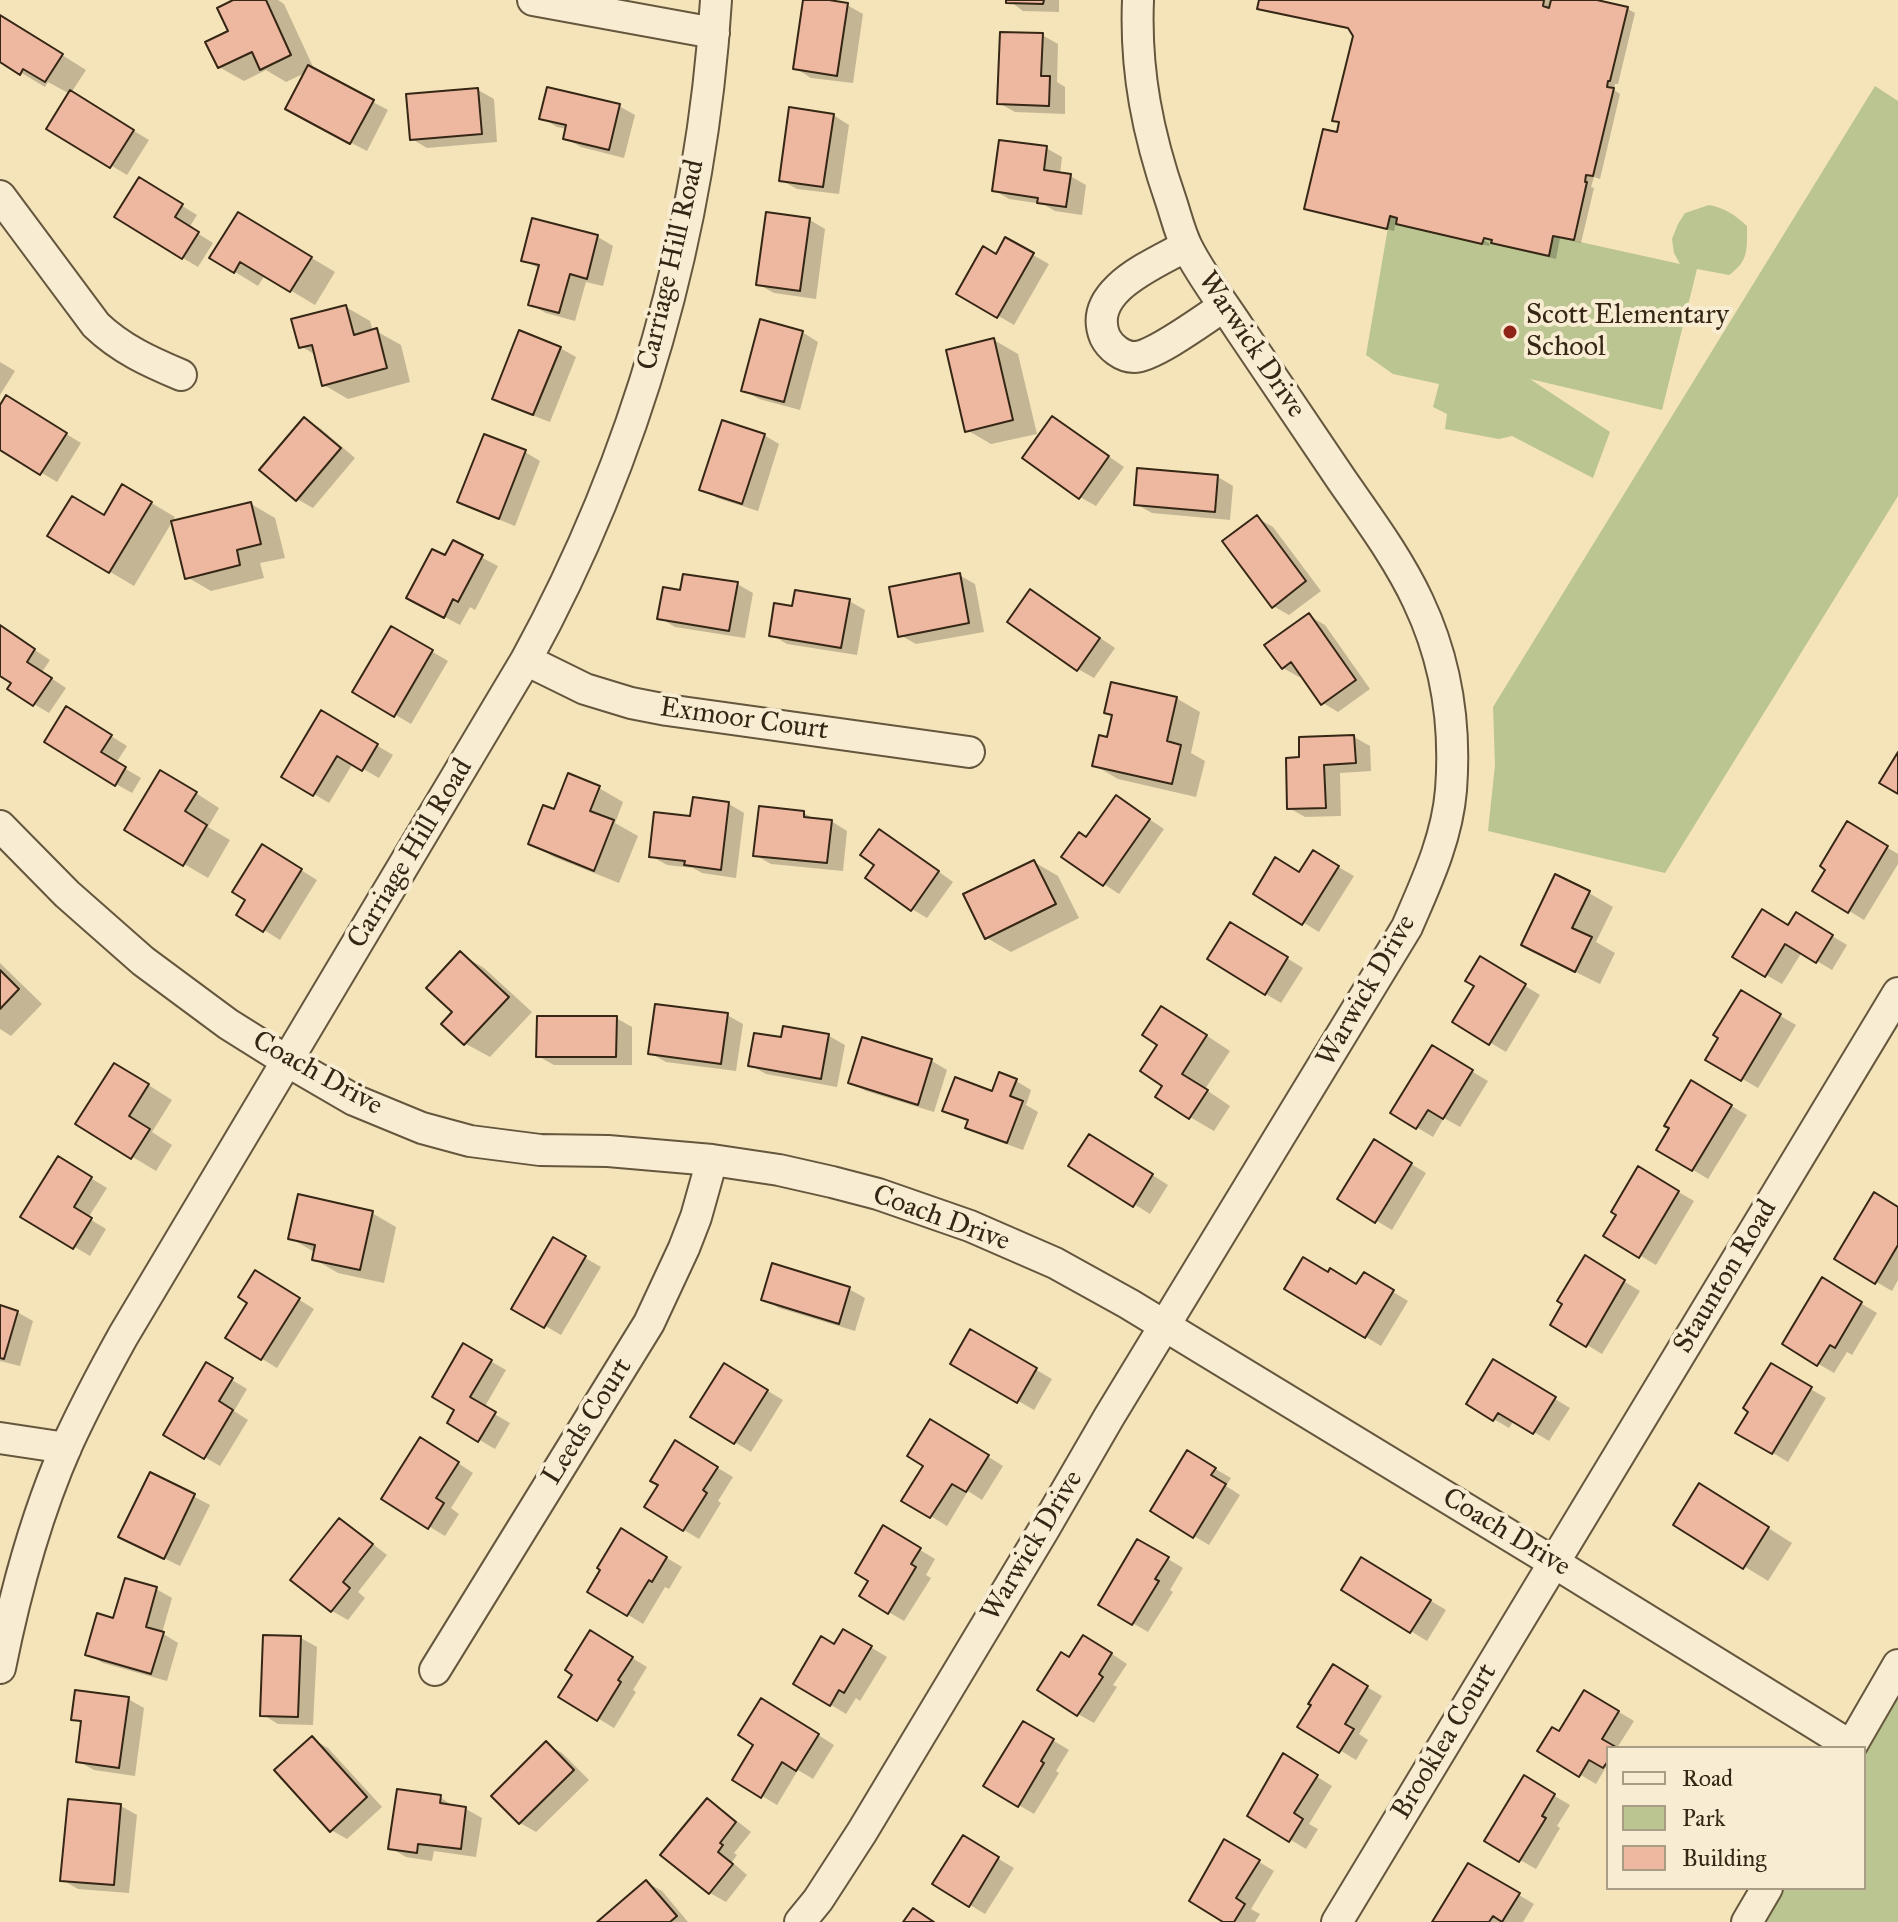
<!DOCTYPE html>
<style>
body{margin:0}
#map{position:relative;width:1898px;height:1922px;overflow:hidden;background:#f5e4b9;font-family:"IM FELL Great Primer",serif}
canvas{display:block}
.legend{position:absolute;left:1606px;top:1746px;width:260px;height:144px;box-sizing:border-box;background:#f8edd2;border:2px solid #aa9d86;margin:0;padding:10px 14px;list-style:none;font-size:24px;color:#352615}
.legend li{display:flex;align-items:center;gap:16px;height:40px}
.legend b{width:40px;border:2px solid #aa9d86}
</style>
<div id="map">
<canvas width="1898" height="1922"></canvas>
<ul class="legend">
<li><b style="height:10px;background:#f8edd2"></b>Road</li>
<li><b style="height:22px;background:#bac591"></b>Park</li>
<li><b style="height:22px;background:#edb89f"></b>Building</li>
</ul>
</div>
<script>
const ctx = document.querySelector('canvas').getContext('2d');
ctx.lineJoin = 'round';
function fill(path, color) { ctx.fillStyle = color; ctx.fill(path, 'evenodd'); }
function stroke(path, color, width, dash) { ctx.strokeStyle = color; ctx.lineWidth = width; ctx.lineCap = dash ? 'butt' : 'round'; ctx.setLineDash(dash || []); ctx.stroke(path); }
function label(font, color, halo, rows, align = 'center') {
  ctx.font = font + ' "IM FELL Great Primer",serif'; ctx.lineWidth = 8; ctx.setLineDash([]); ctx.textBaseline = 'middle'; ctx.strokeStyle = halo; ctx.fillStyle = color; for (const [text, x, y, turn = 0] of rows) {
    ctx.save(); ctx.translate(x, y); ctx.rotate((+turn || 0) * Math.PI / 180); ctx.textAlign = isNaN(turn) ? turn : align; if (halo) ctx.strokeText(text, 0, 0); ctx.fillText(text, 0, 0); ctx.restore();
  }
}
fill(new Path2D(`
 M1875,86l23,15v395l-233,377 -177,-42 7,-66 -2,-58z
 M1709,205c16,3 26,10 38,21 0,23 2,35 -18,49l-32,-6 -35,141 -132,-31 80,53 -17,46 -81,-42 -13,3 -54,-10 2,-15 -14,-7 6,-23 -46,-10 -27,-19 24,-139 7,2 -1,6 86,20 2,-6 8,2v3l56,13 5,-20 127,28 -6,-11 -2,-14 6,-15 7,-11z
 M1898,1695v227h-134l20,-34h80v-135z`), '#bac591');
fill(new Path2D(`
 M238,0h40l6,4 31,67 73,39 -21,41 -64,-33 4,-46 -21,10 -20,-12 -22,11 -25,-14 11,-35z
 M805,0l42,5 16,9 -10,69 -42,-5 -16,-10z
 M1008,0h51v12l-36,-1z
 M1261,0h327l40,9 7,4 -17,71h-3l-1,6 6,4 -20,85 -6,-2 -3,10 3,1 -13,55 -21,-5 -4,21 -55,-13 -25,-15 -2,3 16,10 -1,2 -84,-19 -9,-5 -2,9 -80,-19 -7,-4 31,-74 3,-11 -6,-3 20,-85 -3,-5 -85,-18 -8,-4z
 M0,16l86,54 -15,23 78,47 -22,35 -78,-47 21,-34 -22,-12 -3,5 -45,-27z
 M1042,35l16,9 -1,38 8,5v27l-50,-2 -16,-9z
 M478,90l16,9 3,43 -70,6 -15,-9z
 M619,106l16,9 -11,43 -43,-11 -16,-9 2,-9 -10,-2 -15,-9z
 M833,115l16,10 -10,69 -42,-5 -16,-9z
 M1046,148l16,9 -2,17 10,2 16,9 -4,30 -27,-4 -12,-7 -34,-5 -15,-9z
 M155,189l42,26 -8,13 24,15 -15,24 -15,-9z
 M810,220l15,9 -9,70 -42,-6 -16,-9z
 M262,228l73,44 -20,33 -50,-30 -7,11 -46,-28z
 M598,237l15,9 -10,40 -17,-4 -11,39 -29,-8 -16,-9 10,-35 -16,-9z
 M1006,240l43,24 -35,61 -55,-32 38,-37z
 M346,307l24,14 3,11 3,-1 25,14 9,37 -62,17 -24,-14 -7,-29 -16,-10z
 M802,332l16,10 -18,68 -41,-11 -16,-9z
 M994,340l24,14 19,80 -46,10 -24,-14z
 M560,348l16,9 -26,65 -40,-15 -16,-9z
 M0,362l15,9 -15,24z
 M22,407l59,36 -24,39 -57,-34v-40z
 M304,419l16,9 35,30 -42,50 -16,-9z
 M1068,428l56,39 -28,39 -16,-9z
 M764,435l15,9 -21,67 -41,-13 -15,-9z
 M525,452l15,9 -25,65 -40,-16 -16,-9z
 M1218,477l15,9 -3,34 -78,-7 -16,-9z
 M123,486l52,31 -41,69 -84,-50 54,-19z
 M251,504l24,14 10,40 -25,5 4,15 -53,13 -24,-14z
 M1257,518l16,9 48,64 -32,24 -16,-9z
 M454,543l44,23 -23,44 -5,-3 -10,18 -36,-19z
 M959,575l16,9 9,48 -68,12 -16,-9z
 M737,584l16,9 -8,45 -70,-11 -15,-9 22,-26z
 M1031,591l84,57 -21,30 -16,-9z
 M849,601l16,9 -8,45 -70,-11 -15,-9z
 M1309,616l16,9 45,64 -32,23 -15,-9 -21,-29 -3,3 -16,-9z
 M0,627l50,33 -8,12 24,16 -17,25 -15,-9 -20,-21 -14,-9z
 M392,628l56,33 -37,63 -56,-33z
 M1176,698l24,14 -9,41 14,8 -9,36 -78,-18 -24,-14 14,-26 6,-23 -8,-4z
 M322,713l71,42 -14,23 -26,-15 -24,40 -45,-27z
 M82,718l45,28 -11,17 25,15 -9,15 -16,-9z
 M1354,737l16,9 1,25 -31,2 1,43 -36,1 -16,-9 12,-49z
 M185,786l34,22 -11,19 22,13 -22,38 -24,-14z
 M599,788l24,14 -8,21 23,13 -19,47 -65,-26 -24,-14z
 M1116,797l48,32 -45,65 -15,-10 -17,-45z
 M729,804l15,9 -8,65 -34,-5 -9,-5 -26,-3 -16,-9 41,-38z
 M804,813l12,7 15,1 16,10 -4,40 -72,-7 -16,-9z
 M1848,824l50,30v10l-34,56 -49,-30 12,-21z
 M895,840l58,42 -26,36 -15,-9z
 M1314,853l40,23 -35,56 -64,-39 45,-19z
 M278,856l39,24 -37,60 -41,-26z
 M1034,862l24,14 21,42 -68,34 -24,-14z
 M1589,893l24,14 -17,35 19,11 -15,31 -53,-26z
 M1797,915l50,30 -15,25 -30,-18 -20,32 -47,-27 54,-29z
 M1246,933l57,35 -22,35 -15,-9z
 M460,954l24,14 48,44 -42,45 -24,-13 -22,-21 10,-11z
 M1481,959l59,36 -34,57 -52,-31 23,-36z
 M0,963l42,41 -31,32 -11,-7z
 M1741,993l55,32 -38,63 -50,-29z
 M727,1015l16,9 -7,47 -70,-9 -16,-9z
 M616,1018l16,9v38h-78l-16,-9z
 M1186,1022l44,29 -25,38 25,17 -16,25 -24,-14 -25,-32z
 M784,1028l45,8 16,9 -8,42 -71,-13 -16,-9 32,-25z
 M863,1040l69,21 15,9 -13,42 -68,-21 -16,-9z
 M1433,1048l55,33 -28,46 -16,-9 -11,19 -40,-24z
 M139,1079l33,21 -20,32 20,13 -16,26 -78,-47z
 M1016,1081l15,9 -5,15 12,7 -15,38 -40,-14 -16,-9 2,-5 -24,-12 48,-16z
 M1692,1083l55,32 -39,64 -49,-30z
 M1375,1142l51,31 -34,57 -52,-31z
 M1105,1145l63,40 -18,29 -79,-49z
 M74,1168l33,20 -19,30 18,11 -16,27 -67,-40z
 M1639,1169l55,32 -38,64 -50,-30z
 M1898,1209v71l-6,11 -55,-32z
 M372,1213l24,14 -12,56 -46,-10 -24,-14 2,-6 -26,-15z
 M554,1240l47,27 -40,68 -47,-27z
 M1585,1258l55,33 -38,63 -50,-30z
 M1329,1274l28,12 7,-12 44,27 -27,45 -95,-58z
 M1822,1280l55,33 -25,42 -5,-3 -13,21 -50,-29z
 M271,1282l43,27 -37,59 -49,-30z
 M849,1289l16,9 -10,33 -76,-23 -15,-9z
 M0,1308l17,4 16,9 -13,45 -20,-5z
 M971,1332l81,47 -18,31 -81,-47z
 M464,1346l42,24 -22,38 26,15 -15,26 -46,-27 8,-12z
 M1494,1362l76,46 -21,33 -35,-21 -5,8 -41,-24z
 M207,1365l40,24 -13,22 14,9 -28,46 -55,-32z
 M724,1365l59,35 -32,52 -58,-35z
 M1771,1366l55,32 -38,64 -50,-30z
 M947,1431l56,35 -21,34 -14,-9 -21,35 -43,-26z
 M676,1443l57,34 -15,24 3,2 -22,36 -53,-32 14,-23z
 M437,1449l36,24 -22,35 8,6 -14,22 -61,-37z
 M1188,1453l43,25 -5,8 14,9 -31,50 -57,-34z
 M151,1474l59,31 -30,61 -43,-21z
 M1724,1500l68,43 -24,38 -92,-57z
 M339,1521l16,9 32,25 -29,37 7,6 -17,22 -16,-9 -39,-31z
 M884,1528l51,31 -9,16 5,3 -27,43 -43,-25 10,-16z
 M622,1531l60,36 -13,22 -4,-2 -22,37 -53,-33z
 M1138,1541l45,27 -13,22 3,2 -25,40 -48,-28z
 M1378,1569l68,41 -19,31 -83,-51z
 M156,1589l16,9 -10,35 16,10 -11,38 -64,-18 -16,-9z
 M844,1631l43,26 -27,44 -4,-3 -10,16 -51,-31 40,-36z
 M301,1638l16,9 -4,78 -35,-1 -16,-10z
 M606,1642l41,25 -14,23 3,2 -22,36 -53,-32 14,-22z
 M1100,1646l27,18 -14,21 4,2 -23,36 -16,-9z
 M1334,1667l48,29 -23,38 9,6 -12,20 -56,-34z
 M1585,1692l49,29 -17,27h-9v21l-2,-2 -10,17 -56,-33 20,-17z
 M128,1699l16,9 -9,68 -41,-6 -16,-9 5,-37 -10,-5z
 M777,1709l57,36 -21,34 -15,-9 -21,35 -43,-26z
 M1024,1723l45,27 -13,21 3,2 -25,41 -48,-28z
 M312,1739l16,9 54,59 -35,32 -16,-9z
 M546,1744l16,9 27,27 -53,52 -16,-9z
 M1283,1756l49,30 -23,38 9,5 -12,20 -56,-34z
 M1524,1778l46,27 -13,21 3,2 -24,41 -49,-28z
 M440,1797l16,11 10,1 16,9 -6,39 -42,-6 -2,10 -26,-4 -15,-9z
 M707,1801l16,9 28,22 -17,21 3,2 -5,7 15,13 -21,27 -16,-9z
 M121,1806l16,9 -8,78 -51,-4 -16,-9z
 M963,1838l51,30 -29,46 -15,-9z
 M1225,1841l49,30 -23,38 9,5 -5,8h-28z
 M1469,1865l65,39 -11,18h-88z
 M646,1882l16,9 26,31h-88z`), '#0003');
const building = new Path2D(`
 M233,0h33l25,55 -31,15 -8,-18 -34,16 -13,-26 23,-11 -11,-23z
 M803,0h26l19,3 -11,73 -44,-7z
 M1006,0h38l-1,4 -37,-1z
 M1259,0h285l-1,6 6,2 2,-8h46l31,7 -18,74h-2l-1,6 7,1 -21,88 -7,-1 -1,7h2l-13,58 -21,-4 -4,20 -58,-13 1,-3 -8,-2 -2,6 -86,-20 1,-6 -7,-2 -3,13 -83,-20 19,-80 14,3 2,-10 -7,-1 21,-85 -5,-8 -91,-19z
 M0,15l63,39 -18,28 -22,-13 -3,6 -20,-13z
 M1000,32l43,1 -2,43h9l-1,30 -52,-2z
 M308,65l66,35 -24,44 -65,-35z
 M547,87l73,17 -11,46 -46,-11 3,-14 -27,-6z
 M478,88l4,46 -72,6 -4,-46z
 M70,90l64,40 -24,38 -64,-39z
 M789,107l45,7 -11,73 -44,-6z
 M999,140l48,6 -3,24 27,4 -5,33 -29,-4 1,-5 -46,-7z
 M139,177l44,27 -8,13 24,15 -17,27 -68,-42z
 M238,212l74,45 -22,35 -50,-30 -6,11 -25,-15z
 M766,212l44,6 -10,73 -44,-6z
 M532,218l66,17 -11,44 -17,-5 -11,39 -31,-8 11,-40 -18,-4z
 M1005,237l29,16 -37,65 -41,-24 27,-48 13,8z
 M346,305l8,30 23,-7 10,40 -65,18 -10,-41 -13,3 -8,-29z
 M760,319l43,12 -19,71 -43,-11z
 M519,330l42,17 -28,68 -41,-16z
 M994,338l19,82 -48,12 -19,-82z
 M6,395l61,38 -27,42 -40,-25v-45z
 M1052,416l57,40 -30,43 -57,-41z
 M304,417l37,31 -45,53 -37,-31z
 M722,420l43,14 -23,70 -43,-14z
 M484,434l42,16 -27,69 -42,-17z
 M1137,468l81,7 -3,37 -81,-7z
 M122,484l30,18 -43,71 -62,-37 25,-40 32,19z
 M251,502l10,42 -24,6 3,15 -55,14 -14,-58z
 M1257,515l49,66 -34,27 -50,-67z
 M453,540l30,15 -25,47 -5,-3 -9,19 -38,-20 26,-49 13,6z
 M960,573l9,50 -71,14 -9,-50z
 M683,574l55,8 -9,49 -72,-12 6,-32 17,3z
 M1030,589l70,49 -23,33 -70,-49z
 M795,590l55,9 -9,49 -72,-12 5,-33 18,3z
 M1309,613l47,67 -35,25 -30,-43 -9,7 -18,-24z
 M0,625l35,24 -8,13 25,16 -19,28 -26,-17 4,-6 -11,-7z
 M391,626l42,24 -39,67 -42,-25z
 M1111,682l66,15 -10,44 14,4 -9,39 -80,-18 7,-31 8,2 5,-22 -8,-2z
 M66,706l46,29 -11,17 25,15 -11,19 -71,-44z
 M321,710l57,34 -16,27 -25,-15 -24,40 -32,-19z
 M1354,735l2,28 -32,2 2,43 -39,1 -1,-51 13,-1v-20z
 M1898,752v42l-19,-11z
 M160,770l37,22 -12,19 22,14 -24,41 -59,-36z
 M568,773l32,13 -10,25 24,9 -20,51 -66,-27 15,-39 11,4z
 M1116,795l34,24 -47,67 -42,-29 18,-25 7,5z
 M693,797l36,5 -8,68 -37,-5 1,-4 -36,-4 5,-45 36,4z
 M759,806l45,5v6l28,3 -5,43 -74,-7z
 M1847,821l41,25 -40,67 -36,-22 13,-21 -5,-4z
 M879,829l60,42 -28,40 -46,-33 9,-13 -14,-10z
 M262,844l40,25 -39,63 -27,-17 9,-15 -13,-8z
 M1313,850l26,16 -37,59 -49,-31 22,-37 24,15z
 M1034,860l22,44 -71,35 -22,-45z
 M1555,874l35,17 -18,37 20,9 -17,35 -54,-27z
 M1762,909l26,16 8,-13 37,23 -17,28 -31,-19 -20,33 -33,-20z
 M1230,922l58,35 -23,38 -58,-36z
 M460,951l49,46 -45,48 -23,-21 11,-12 -26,-24z
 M1480,956l46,28 -37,61 -37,-23 22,-36 -9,-5z
 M0,970l19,19 -19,20z
 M1741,990l40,24 -40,67 -36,-21 13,-22 -5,-3z
 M655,1004l73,9 -7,51 -73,-10z
 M1161,1006l46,29 -25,39 26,16 -19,29 -34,-22 7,-11 -22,-15 17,-26 -15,-10z
 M537,1016h80l-1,41h-80z
 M783,1026l46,8 -8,45 -73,-13 6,-33 27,4z
 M862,1037l70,22 -14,46 -70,-22z
 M1432,1045l41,25 -30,49 -15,-9 -12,19 -26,-16z
 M114,1063l35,21 -20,32 21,13 -19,30 -56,-35z
 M999,1072l18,7 -7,17 13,5 -16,42 -42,-15 3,-8 -26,-9 13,-34 37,14z
 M1691,1080l41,25 -40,66 -36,-21 13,-22 -5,-2z
 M1089,1134l64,40 -20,33 -65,-41z
 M1374,1139l38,24 -37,60 -38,-24z
 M58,1156l34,21 -18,30 18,11 -19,31 -53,-32z
 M1638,1166l41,25 -40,67 -36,-22 13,-21 -5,-3z
 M1874,1192l24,15v38l-23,39 -41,-25z
 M298,1194l75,17 -13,59 -48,-10 3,-15 -27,-6z
 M553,1237l33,19 -42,72 -33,-19z
 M1585,1255l40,25 -39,67 -36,-22 12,-21 -5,-3z
 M1303,1257l25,15 2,-4 26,16 8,-12 30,18 -29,48 -81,-49z
 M772,1263l78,24 -11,37 -78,-24z
 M255,1270l45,28 -39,62 -36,-22 22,-35 -9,-6z
 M1822,1277l40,25 -27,46 -5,-3 -13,21 -35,-22z
 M0,1305l18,6 -14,48 -4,-1z
 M970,1329l67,39 -20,35 -67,-39z
 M463,1343l29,17 -22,37 26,15 -18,30 -31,-19 7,-13 -22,-13z
 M1493,1359l63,38 -23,37 -35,-21 -5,8 -27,-17z
 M206,1362l27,16 -14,23 14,9 -29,49 -41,-24z
 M724,1363l44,27 -34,54 -44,-27z
 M1771,1363l41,24 -40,67 -37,-21 13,-21 -5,-4z
 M930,1419l59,36 -23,37 -14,-8 -22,34 -29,-17 22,-35 -16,-10z
 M420,1437l39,25 -23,36 8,5 -16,26 -47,-30z
 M675,1440l43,27 -15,23 4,3 -24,38 -39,-24 14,-22 -8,-4z
 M1187,1450l29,18 -5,7 15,9 -33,54 -43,-27z
 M150,1472l45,22 -31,65 -46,-22z
 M1699,1483l70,44 -26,42 -70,-44z
 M339,1518l34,26 -30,38 7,6 -19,24 -41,-32z
 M883,1525l38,23 -10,16 5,3 -28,47 -29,-18 9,-15 -13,-8z
 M621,1528l46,29 -15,25 -3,-2 -22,36 -40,-24 13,-22 -3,-2z
 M1137,1539l32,18 -14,22 4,2 -27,44 -34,-20z
 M1361,1557l70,43 -21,33 -69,-43z
 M125,1578l32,9 -11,40 18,5 -13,42 -66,-19 12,-42 16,5z
 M843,1629l29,17 -28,47 -5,-3 -9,16 -37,-22 28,-48 13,8z
 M590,1630l43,27 -15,23 3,2 -24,39 -39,-24 14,-22 -7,-5z
 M263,1635l38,1 -3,81 -38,-1z
 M1083,1635l29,18 -13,21 4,3 -26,39 -40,-26 24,-38 8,5z
 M1333,1664l35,22 -23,38 9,5 -15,24 -42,-26 14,-22 -3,-1z
 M75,1690l54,7 -10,71 -43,-6 5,-41 -10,-1z
 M1584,1690l35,21 -17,28 14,8 -8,1v13l-5,7 -14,-8 -10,17 -42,-26 15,-24 7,4z
 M761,1698l58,36 -23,37 -14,-9 -21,36 -29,-18 21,-35 -15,-10z
 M1023,1721l31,18 -13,22 3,2 -26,44 -35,-21z
 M312,1736l55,61 -37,35 -56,-62z
 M546,1741l28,29 -55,54 -28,-28z
 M1283,1753l35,22 -24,38 9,6 -14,23 -42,-26z
 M1524,1775l31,19 -13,22 4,2 -27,44 -35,-21z
 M397,1789l44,6 -1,8 26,4 -5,42 -43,-5 -1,9 -29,-4z
 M707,1798l29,24 -16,21 3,2 -5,7 15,12 -24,30 -49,-39z
 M68,1799l53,5 -7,81 -54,-4z
 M963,1835l36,22 -30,50 -37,-23z
 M1224,1839l36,21 -24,38 9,6 -11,18h-11l-34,-21z
 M1468,1863l52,30 -18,29 -9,-6 -4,6h-57z
 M646,1880l31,36 -7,6h-73z
 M913,1908l21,14h-31z`);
fill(building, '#edb89f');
stroke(building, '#352615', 2);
const minor = new Path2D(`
 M533,0l181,33
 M0,196l96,129c25,24 54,37 85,50
 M1186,246c-31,18 -100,44 -81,91 5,10 17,20 29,20 19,0 72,-39 90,-51
 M526,660l59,29 46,14 36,7 302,42
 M0,826l67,68 76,67 85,63 59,37 67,39 68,28 48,13 70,9 68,1 104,9 67,10 53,12 46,12 92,32 85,37 74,41 424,258 298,184
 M0,1438l66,10
 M0,1668c15,-75 36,-153 67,-223 17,-37 36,-73 56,-109l403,-676c111,-202 176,-430 190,-660
 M435,1670l214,-347 35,-75 12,-31 16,-57
 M1850,1748l48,-83
 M800,1922l18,-22 44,-68 181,-301 66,-114 298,-490c19,-44 40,-88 44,-137 5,-65 -5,-130 -33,-189 -20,-43 -50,-83 -77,-122 -34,-51 -68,-101 -102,-151 -17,-26 -38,-53 -52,-81 -7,-14 -11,-31 -16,-46 -23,-66 -36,-130 -33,-201
 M1337,1922l561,-929
 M1747,1922l20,-34`);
stroke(minor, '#65563e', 34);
stroke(minor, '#f8edd2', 30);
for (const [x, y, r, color] of [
 [1510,332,8,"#8f2418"]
]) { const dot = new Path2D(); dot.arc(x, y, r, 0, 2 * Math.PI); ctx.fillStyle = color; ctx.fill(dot); stroke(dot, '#f8edd2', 3); }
label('28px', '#352615', '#f8edd2', [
 ["Carriage Hill Road",672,265,-77],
 ["Warwick Drive",1251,345,56],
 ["Exmoor Court",744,720,8],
 ["Carriage Hill Road",411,854,-59],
 ["Warwick Drive",1367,991,-60],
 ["Coach Drive",317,1074,29],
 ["Coach Drive",941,1219,20],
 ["Staunton Road",1726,1277,-59],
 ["Leeds Court",588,1422,-58],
 ["Coach Drive",1506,1533,31],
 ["Warwick Drive",1033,1546,-59],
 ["Brooklea Court",1445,1742,-59]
]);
label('28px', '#352615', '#f8edd2', [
 ["Scott Elementary",1526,316],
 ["School",1526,348]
], 'left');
</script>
